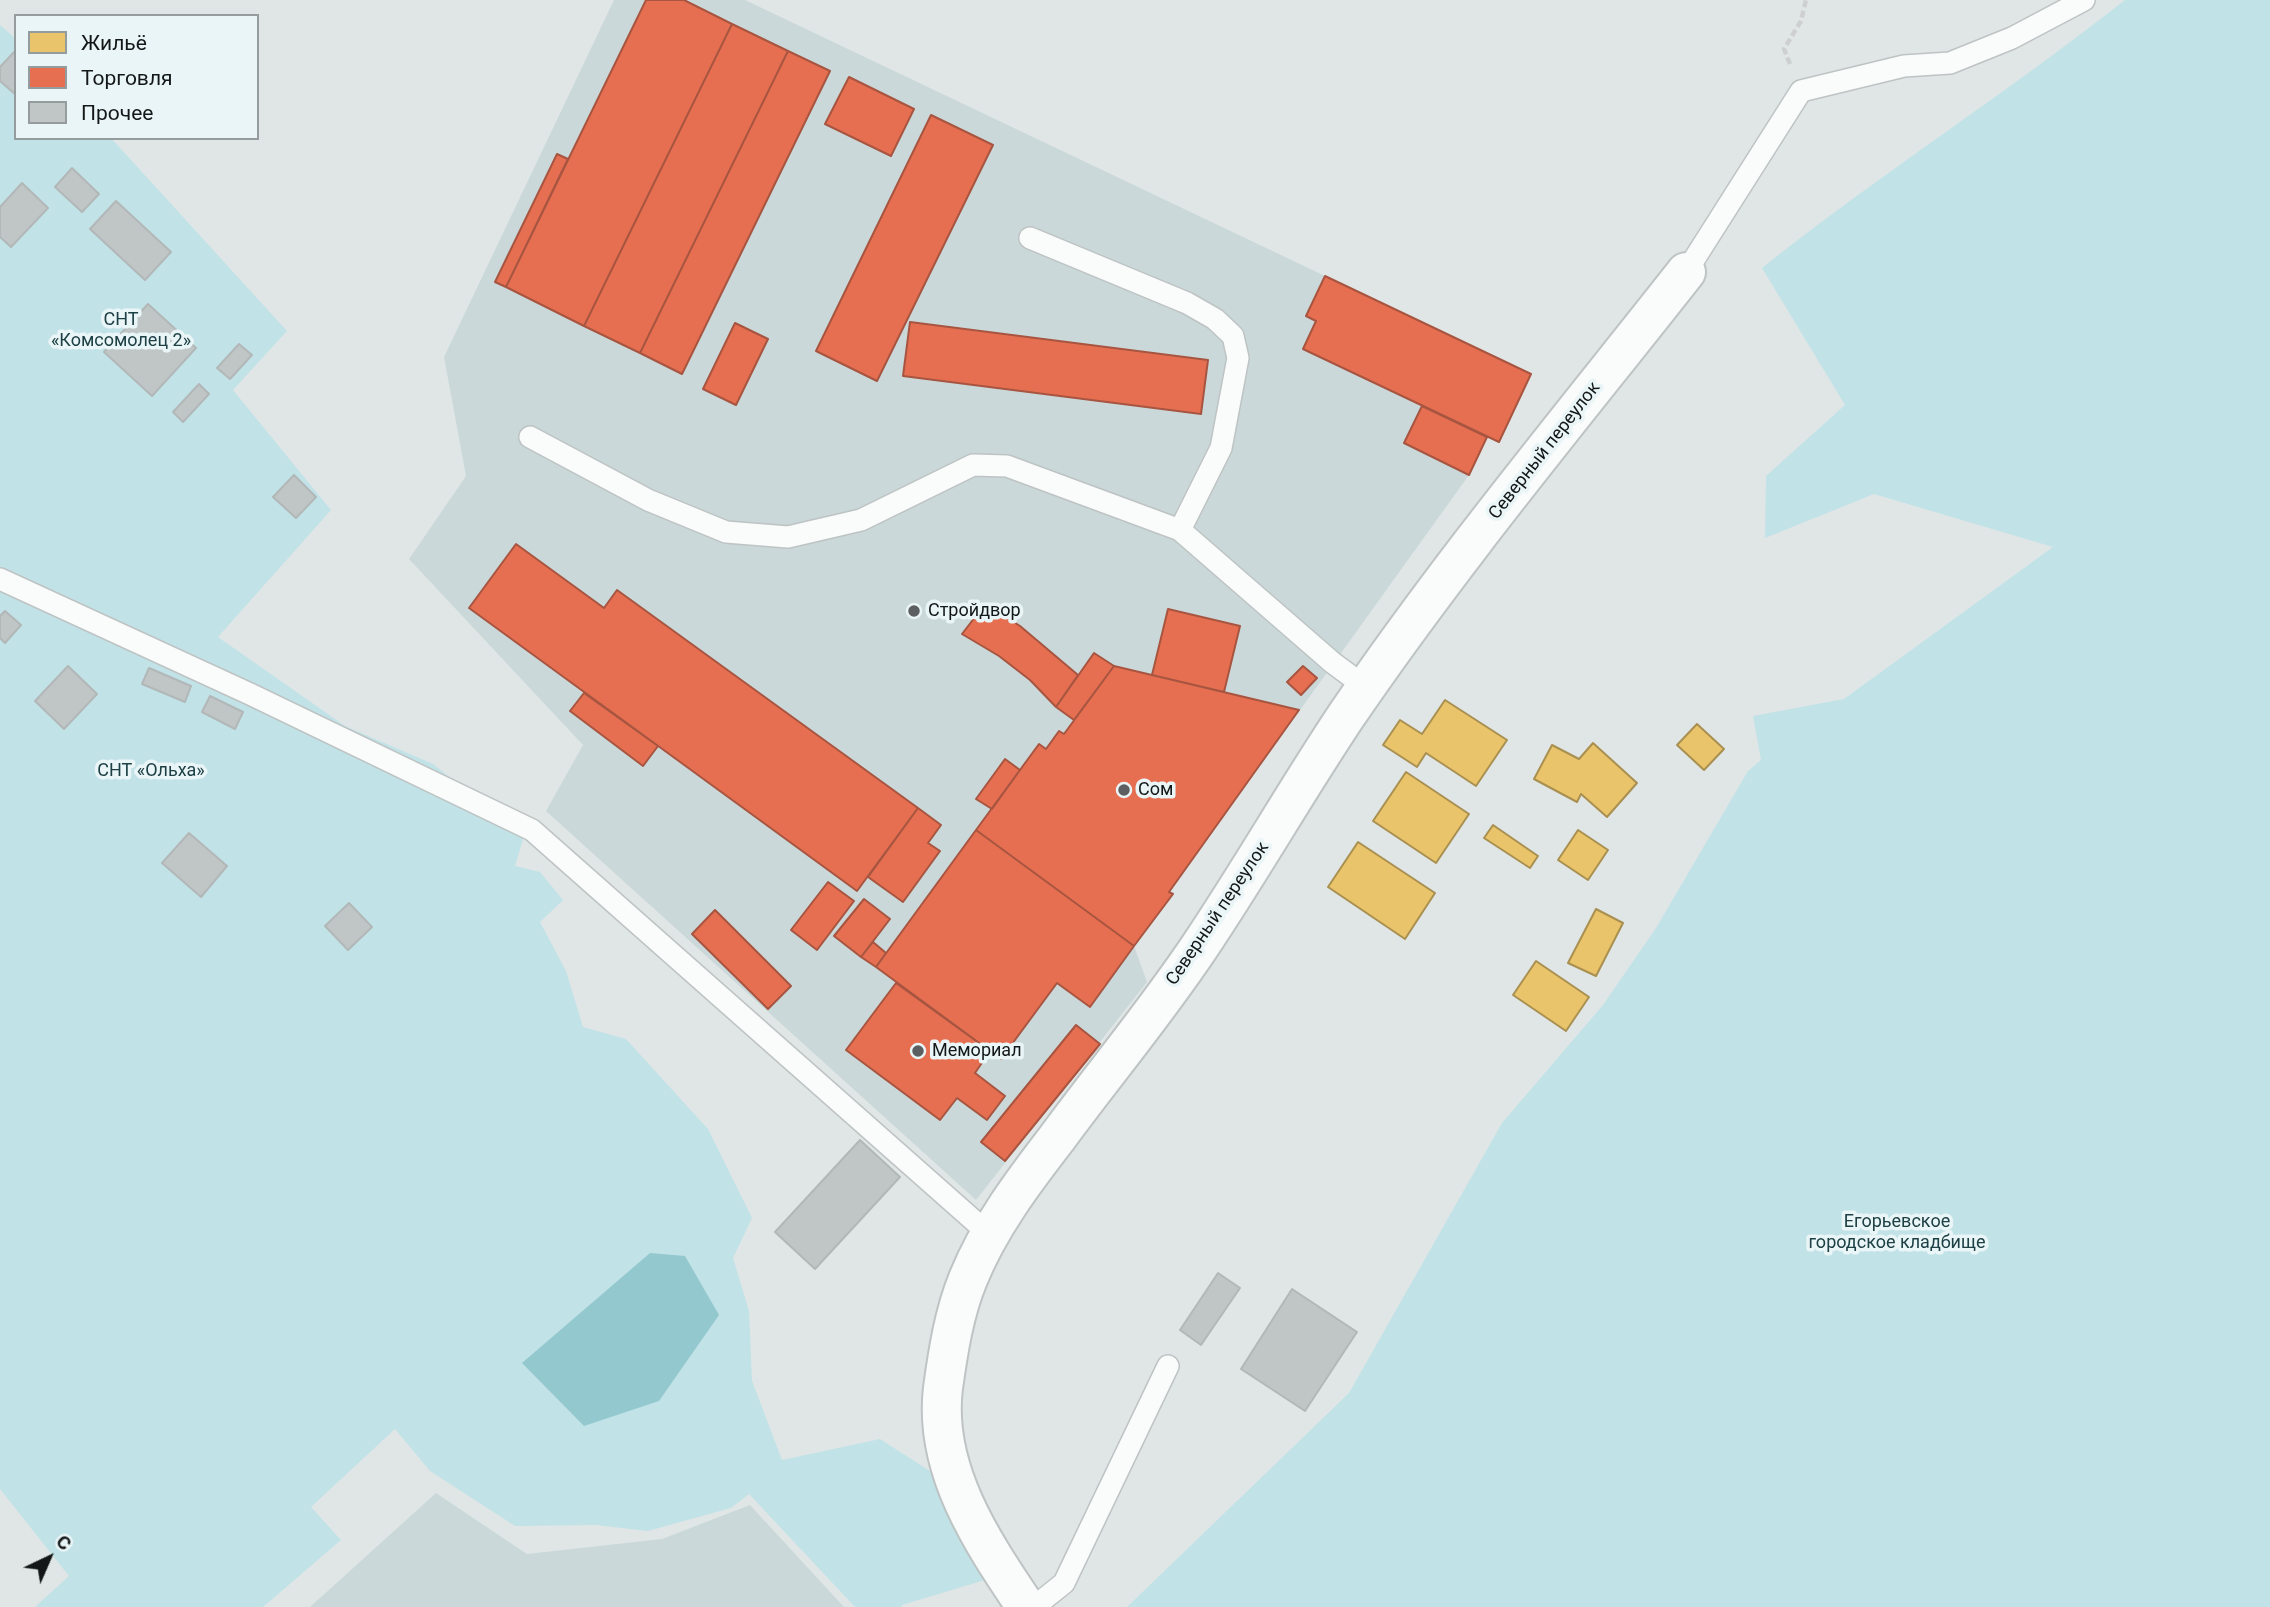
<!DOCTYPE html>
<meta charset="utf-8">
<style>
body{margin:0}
#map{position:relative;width:2270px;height:1607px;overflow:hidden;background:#e0e6e6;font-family:Roboto,sans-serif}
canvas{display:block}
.legend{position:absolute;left:14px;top:14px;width:245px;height:126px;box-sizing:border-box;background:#eaf5f7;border:2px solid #949c9e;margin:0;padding:9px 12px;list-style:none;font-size:21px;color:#131718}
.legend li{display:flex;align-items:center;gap:14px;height:35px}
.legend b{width:35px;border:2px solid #949c9e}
.north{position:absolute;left:14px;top:1523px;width:70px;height:70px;-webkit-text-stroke:5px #eaf5f7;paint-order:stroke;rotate:44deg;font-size:19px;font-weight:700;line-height:28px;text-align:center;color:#131718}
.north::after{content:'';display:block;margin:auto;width:24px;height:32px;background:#131718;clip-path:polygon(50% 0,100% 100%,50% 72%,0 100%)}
</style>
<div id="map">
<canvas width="2270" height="1607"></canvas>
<ul class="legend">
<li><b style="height:19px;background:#e9c46a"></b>Жильё</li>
<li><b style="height:19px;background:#e76f51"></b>Торговля</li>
<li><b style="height:19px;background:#c0c5c6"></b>Прочее</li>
</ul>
<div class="north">С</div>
</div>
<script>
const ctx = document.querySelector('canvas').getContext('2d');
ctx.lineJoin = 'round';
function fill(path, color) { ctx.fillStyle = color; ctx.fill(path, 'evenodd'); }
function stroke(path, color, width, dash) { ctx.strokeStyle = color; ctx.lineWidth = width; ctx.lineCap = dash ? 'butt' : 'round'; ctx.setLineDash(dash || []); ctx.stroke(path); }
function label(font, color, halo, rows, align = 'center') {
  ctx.font = font + ' Roboto,sans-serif'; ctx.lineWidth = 7; ctx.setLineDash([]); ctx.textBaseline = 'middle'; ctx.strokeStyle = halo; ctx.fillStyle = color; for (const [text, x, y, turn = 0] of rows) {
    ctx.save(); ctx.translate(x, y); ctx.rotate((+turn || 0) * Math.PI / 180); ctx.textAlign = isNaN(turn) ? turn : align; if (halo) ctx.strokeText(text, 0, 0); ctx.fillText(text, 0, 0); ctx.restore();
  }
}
fill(new Path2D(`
 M614,0h131l786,374 -32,68 -12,-5 -18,38 -299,416 3,3 -39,52 13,36 -171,218 -430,-389 37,-66 -174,-186 57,-83 -22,-119z
 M436,1493l91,61 135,-15 88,-34 94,102h-534z`), '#cad8d9');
fill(new Path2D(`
 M2125,0h145v1607h-1143l222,-214 153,-270 101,-118 53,-77 92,-157 13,-11 -8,-44 91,-17 209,-152 -179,-53 -109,44 1,-62 79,-71 -83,-137c118,-94 245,-175 363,-268z
 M0,25l16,14v99h95l176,193 -54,59 98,120 -113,127 127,89 88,38 91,72 -9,30 25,6 23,28 -23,22 26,49 17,56 43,12 82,90 44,89 -19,40 16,53 3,70 30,79 98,-21 50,32 55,109 -83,25v2h-47l-106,-113 -18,14 -83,23 -52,-6 -81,1 -85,-55 -35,-42 -84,78 30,33 -78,67h-228l34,-31 -69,-87z`), '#c1e2e7');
fill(new Path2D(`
 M650,1253l35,3 34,59 -60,86 -75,25 -62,-63z`), '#94c8cf');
const homes = new Path2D(`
 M1445,700l62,40 -31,46 -50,-33 -9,14 -34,-22 17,-25 22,14z
 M1697,724l27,25 -20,21 -27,-25z
 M1593,743l44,40 -30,34 -26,-23 -4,8 -43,-23 18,-34 27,14z
 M1406,772l63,42 -33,49 -63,-42z
 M1493,825l45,31 -8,12 -46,-30z
 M1578,830l30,20 -20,30 -30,-20z
 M1358,842l77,51 -30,46 -77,-52z
 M1596,909l27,14 -27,53 -28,-13z
 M1536,961l53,36 -23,34 -53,-36z`);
fill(homes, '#e9c46a');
stroke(homes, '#a99051', 2);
const shops = new Path2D(`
 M646,0h38l48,24 -148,302 -78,-39z
 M732,24l56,27 -148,302 -56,-27z
 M788,51l42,20 -148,303 -42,-21z
 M849,77l65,32 -23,47 -66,-32z
 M931,115l62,30 -116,236 -61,-30z
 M557,154l11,5 -62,128 -11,-5z
 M1325,276l206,98 -32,68 -196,-93 13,-28 -10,-5z
 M910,322l298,38 -7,54 -298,-38z
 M735,323l33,16 -32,66 -33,-16z
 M1422,406l65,31 -18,38 -65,-32z
 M516,544l88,64 13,-18 301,218 -61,83 -388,-283z
 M985,604l35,22 58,49 -22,32 -26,-27 -31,-24 -37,-22z
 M1168,609l72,17 -16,66 -72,-17z
 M1094,653l20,13 -40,54 -18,-13z
 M1114,666l185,44 -130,182 4,2 -39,52 -158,-116 63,-86 7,5 13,-18 5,3z
 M1303,666l14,12 -16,17 -14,-13z
 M584,693l74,53 -15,20 -73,-55z
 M1005,759l15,11 -28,39 -16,-10z
 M918,808l23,17 -13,18 12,8 -37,51 -35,-25z
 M976,830l158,116 -44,61 -33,-24 -56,76 -125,-92z
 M828,882l26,19 -37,49 -26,-20z
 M864,899l26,20 -29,38 -27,-21z
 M715,910l76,76 -23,23 -76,-75z
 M873,942l13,11 -10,14 -15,-10z
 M896,983l94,68 -15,22 30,23 -18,24 -30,-22 -17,22 -94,-70z
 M1076,1025l24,19 -95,117 -24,-19z`);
fill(shops, '#e76f51');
stroke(shops, '#a75540', 2);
const building = new Path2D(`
 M16,50v45l-16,-14v-14z
 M72,168l27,26 -17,18 -27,-25z
 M22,183l26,25 -37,39 -11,-10v-30z
 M116,201l55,51 -26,28 -55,-51z
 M148,304l48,44 -44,48 -48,-44z
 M239,344l13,11 -22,24 -13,-11z
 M199,384l10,10 -26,28 -10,-10z
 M294,475l22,22 -20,21 -23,-21z
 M5,611l16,14 -16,18 -5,-5v-22z
 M68,666l29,28 -33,35 -29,-28z
 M149,668l42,18 -6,16 -43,-18z
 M210,696l33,16 -8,17 -33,-17z
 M189,833l38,33 -26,31 -39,-34z
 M349,903l23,24 -24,23 -23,-24z
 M860,1140l40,37 -85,92 -40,-37z
 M1218,1273l22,15 -39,57 -21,-15z
 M1292,1289l65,43 -52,79 -64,-42z`);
fill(building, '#c0c5c6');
stroke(building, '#b2b7b7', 2);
const service = new Path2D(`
 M1030,238l157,65 28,16 18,17 5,22 -17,90 -41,82
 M1686,272l115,-181 103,-25 46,-3 62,-25 72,-38
 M530,437l118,63 78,32 62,5 73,-17 112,-55 34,1 173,64 153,133 34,25
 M0,579l250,115 282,136 457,404
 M1034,1607l30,-24 104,-217`);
const minor = new Path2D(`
 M1026,1607c-43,-64 -93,-137 -83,-219 5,-36 11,-75 25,-109 21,-52 55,-97 89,-141 47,-64 99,-126 143,-192 51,-76 96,-155 146,-230 105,-154 225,-298 340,-444`);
stroke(service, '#bec3c3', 24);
stroke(minor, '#bec3c3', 42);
stroke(new Path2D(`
 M1790,64l-6,-15 17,-28 5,-21`), '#ced0d0', 4.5, [7, 3.5]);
stroke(service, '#fafbfb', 21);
stroke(minor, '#fafbfb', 38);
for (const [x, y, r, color] of [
 [914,611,7,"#5b5f60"],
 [1124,790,7,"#5b5f60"],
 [918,1051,7,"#5b5f60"]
]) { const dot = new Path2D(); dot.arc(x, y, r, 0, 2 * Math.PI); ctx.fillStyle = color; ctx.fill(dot); stroke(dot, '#eaf5f7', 2.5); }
label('18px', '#1d4045', '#eaf5f7', [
 ["СНТ",121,320],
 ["«Комсомолец 2»",121,341],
 ["СНТ «Ольха»",151,771],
 ["Егорьевское",1897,1222],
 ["городское кладбище",1897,1243]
]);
label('18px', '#131718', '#eaf5f7', [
 ["Северный переулок",1545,451,-52],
 ["Северный переулок",1218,914,-56]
]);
label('18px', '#131718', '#eaf5f7', [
 ["Стройдвор",928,611],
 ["Сом",1138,790],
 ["Мемориал",932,1051]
], 'left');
</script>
